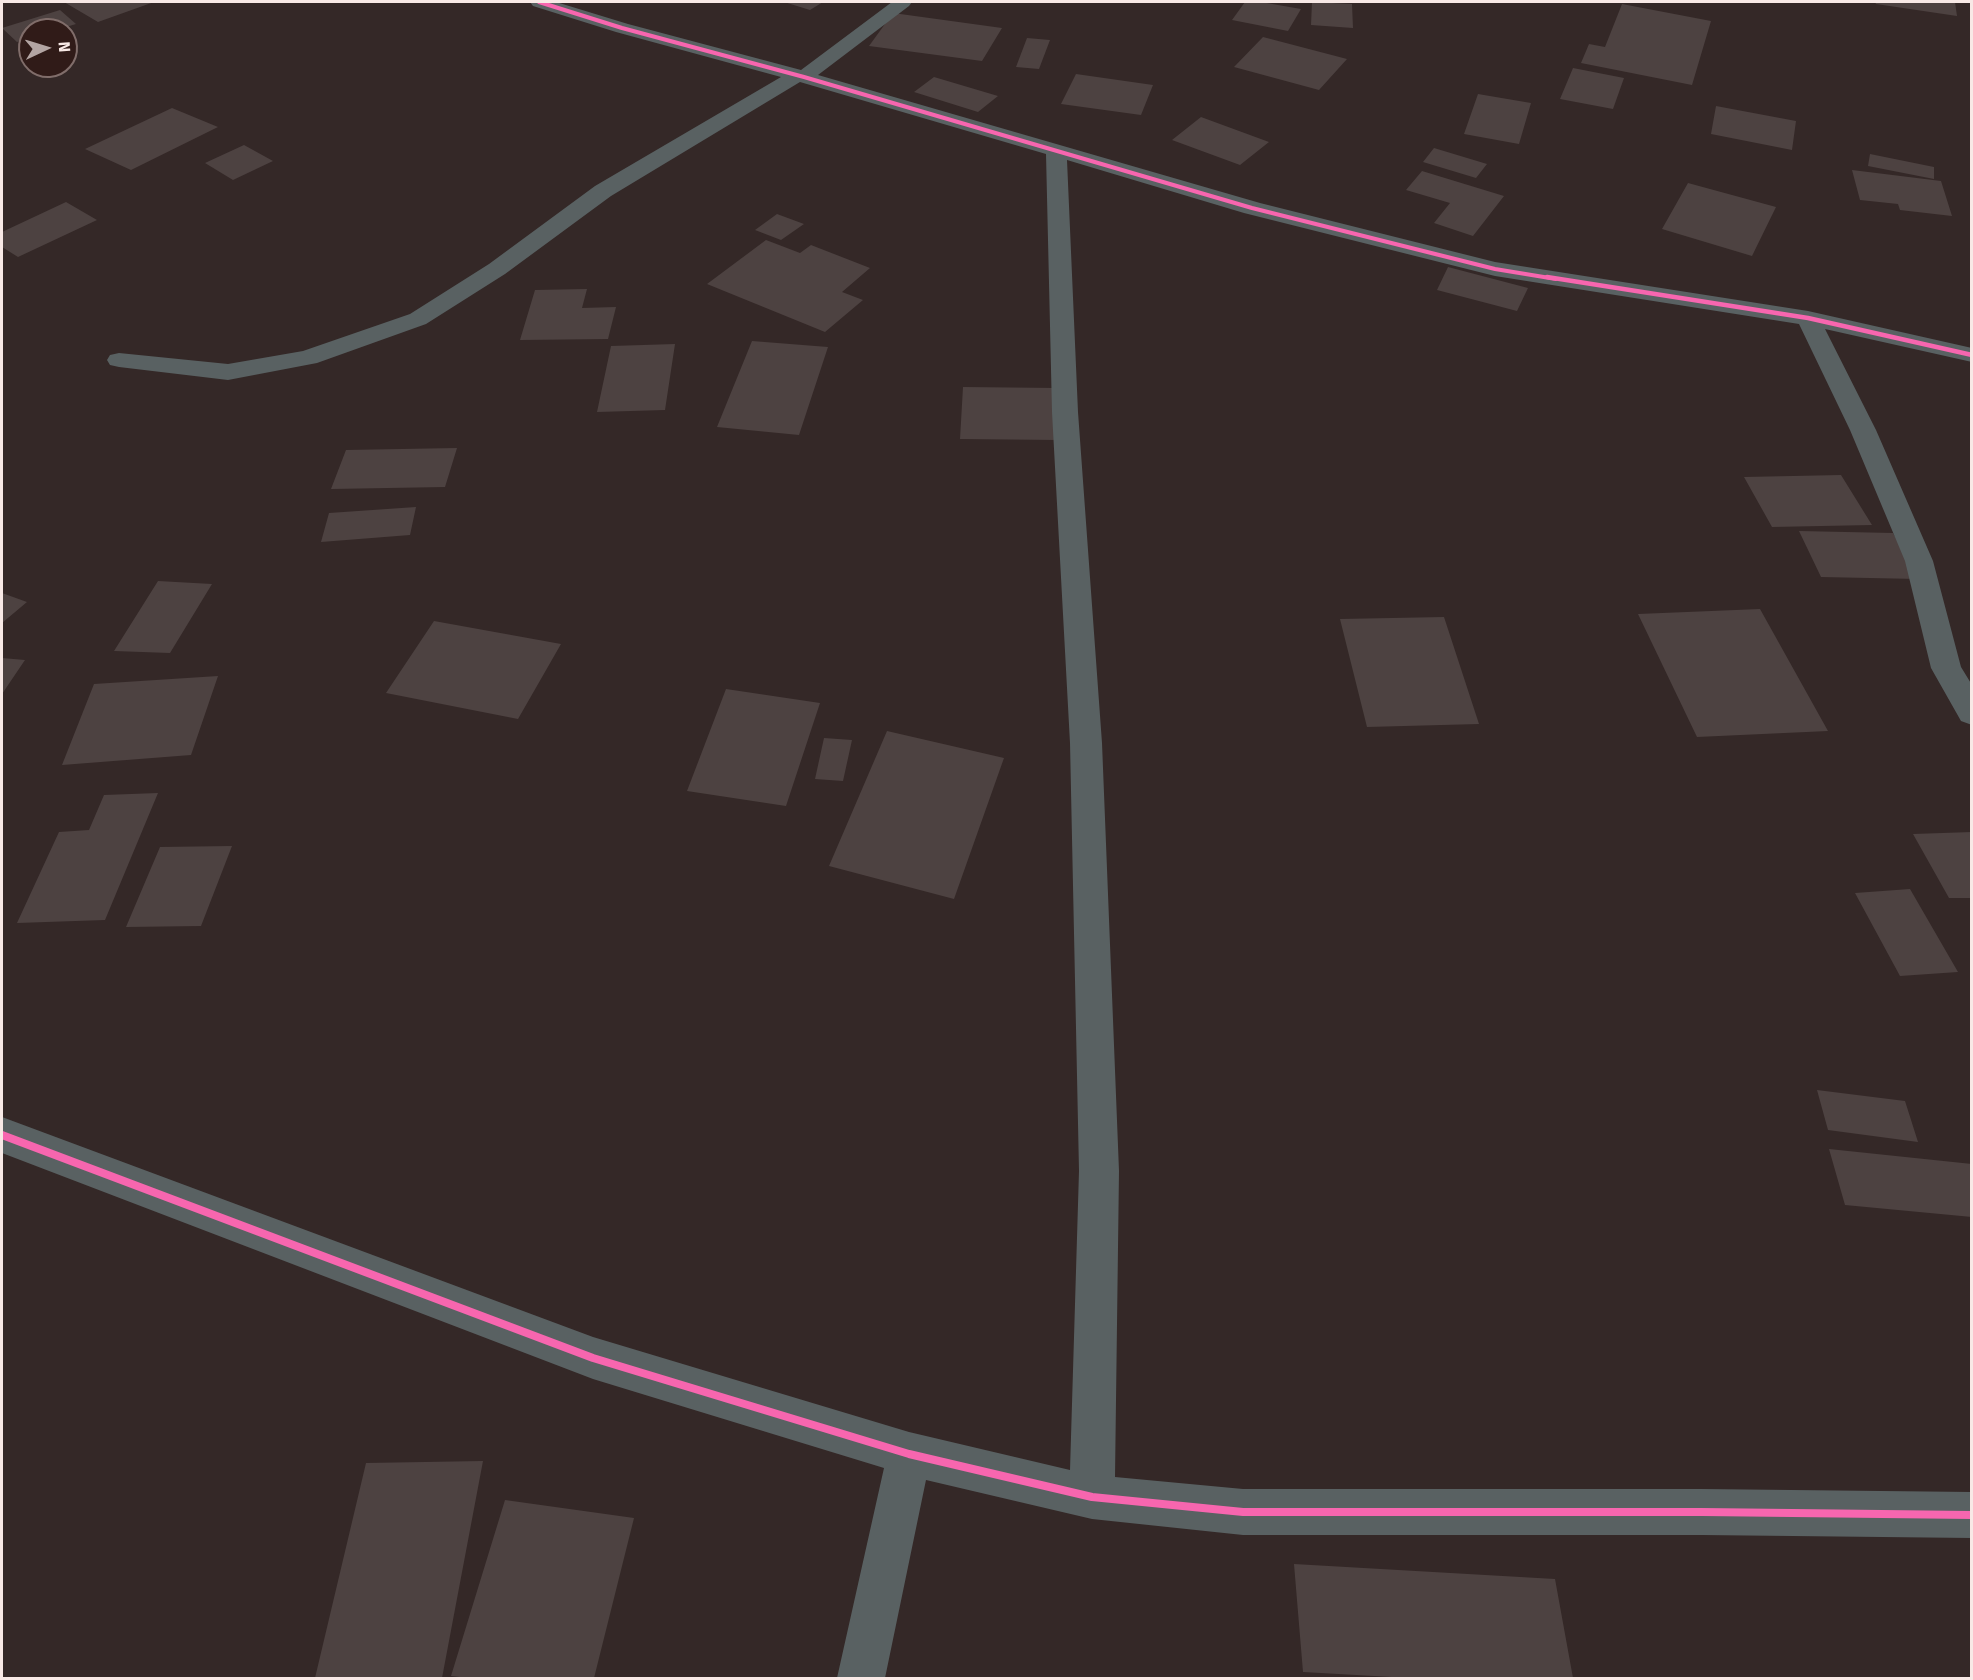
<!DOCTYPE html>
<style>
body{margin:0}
#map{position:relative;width:1973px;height:1680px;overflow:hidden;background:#342827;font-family:"Fira Sans",sans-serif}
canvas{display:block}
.frame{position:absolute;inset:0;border:3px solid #f8e9e6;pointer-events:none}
.north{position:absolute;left:18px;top:18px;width:60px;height:60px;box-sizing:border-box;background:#301b18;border:2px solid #806d6a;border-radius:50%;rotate:86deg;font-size:16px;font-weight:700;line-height:24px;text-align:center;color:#f8e9e6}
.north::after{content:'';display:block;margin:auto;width:21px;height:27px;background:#b3a5a3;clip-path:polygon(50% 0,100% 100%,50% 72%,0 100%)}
</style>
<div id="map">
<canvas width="1973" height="1680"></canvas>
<div class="frame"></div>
<div class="north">N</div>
</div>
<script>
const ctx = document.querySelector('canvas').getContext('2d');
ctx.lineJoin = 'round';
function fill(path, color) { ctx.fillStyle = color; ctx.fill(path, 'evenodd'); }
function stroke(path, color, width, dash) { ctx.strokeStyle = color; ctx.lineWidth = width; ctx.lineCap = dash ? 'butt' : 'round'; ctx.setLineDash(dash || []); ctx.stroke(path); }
fill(new Path2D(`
 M64,2h90l-56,20z
 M784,2h39l-13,8z
 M1245,2h16l40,7 -13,22 -56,-11z
 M1312,2l40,2 1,24 -42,-3z
 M1875,2h80l2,14 -81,-12z
 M1622,4l89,17 -19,64 -111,-22 8,-19 16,3z
 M60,10l16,14 -20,6h-26v8l-13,4 -15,-14z
 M893,13l109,15 -20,33 -113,-15z
 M1263,37l84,22 -28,31 -85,-23z
 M1027,38l23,2 -11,29 -23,-2z
 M1573,68l51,10 -11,31 -53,-10z
 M1076,74l77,11 -12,30 -80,-11z
 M934,77l64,19 -20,16 -64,-20z
 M1478,94l53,9 -12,41 -55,-10z
 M1716,106l80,15 -4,29 -81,-16z
 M172,108l46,19 -87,43 -46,-21z
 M1201,117l68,25 -29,23 -68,-25z
 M244,145l29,16 -40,19 -28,-17z
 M1434,148l53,16 -11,14 -53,-16z
 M1870,154l64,13v12l-66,-13z
 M1852,170l89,11 11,35 -52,-6 -2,-6 -38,-4z
 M1422,171l82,25 -31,40 -39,-13 16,-20 -44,-13z
 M1688,183l88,24 -24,49 -90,-27z
 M66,202l31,18 -79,37 -16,-10v-15z
 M777,214l27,10 -23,16 -26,-10z
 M766,240l34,13 11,-8 59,23 -28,24 21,8 -38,32 -118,-48z
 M1448,267l80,21 -11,23 -80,-21z
 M587,289l-5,19 34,-1 -8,32 -88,1 15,-50z
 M752,341l76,6 -29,88 -82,-8z
 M675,344l-10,66 -68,2 14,-66z
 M963,387l94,1v52l-97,-1z
 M457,448l-12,39 -114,2 15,-39z
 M1841,475l31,50 -100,2 -28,-50z
 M416,507l-6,28 -89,7 8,-29z
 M1799,531l94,2 25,46 -97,-2z
 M158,581l54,3 -42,69 -56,-2z
 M2,593l25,9 -25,21z
 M1760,609l68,122 -131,6 -59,-123z
 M1444,617l35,107 -112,3 -27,-108z
 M434,621l127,23 -43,75 -132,-26z
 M2,658l23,2 -23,34z
 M218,676l-27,79 -129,10 32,-81z
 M726,689l94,14 -34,103 -99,-15z
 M887,731l117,27 -50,141 -125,-33z
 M824,738l28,2 -9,41 -28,-2z
 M158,793l-53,127 -88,3 42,-91 30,-2 15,-35z
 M1972,832v66h-23l-36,-64z
 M232,846l-31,80 -75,1 34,-80z
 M1910,889l48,83 -58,4 -45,-83z
 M1817,1090l88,11 13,41 -90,-12z
 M1829,1149l143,15v53l-127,-12z
 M483,1461l-41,217h-127l51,-215z
 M505,1500l129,18 -40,160h-126l-17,-2z
 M1294,1564l261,15 18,99h-164l-106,-6z`), '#4d4241');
fill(new Path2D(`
 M530,2h26l72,22 173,46 91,-68h20l-3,4 -91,69 442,128 235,59 313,49 164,37v14l-147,-33 51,101 57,131 28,106 11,18v40l-11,-4 -30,-53 -26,-107 -55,-131 -51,-106 -304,-48 -251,-63 -177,-53 11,252 24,331 17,428 -4,306 128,12h459l270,3v46l-270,-3h-459l-151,-16 -166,-39 -41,198h-48l47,-210 -291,-89 -591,-226v-36l591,220 316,95 161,38 9,-299 -9,-428 -18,-331 -6,-258 -246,-72 -189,114 -106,78 -79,50 -109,39 -89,17 -109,-13 -9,-2 -3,-5 3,-5 9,-2 109,11 75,-13 107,-37 79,-50 106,-78 186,-109 -165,-45 -83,-26z`), '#596162');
stroke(new Path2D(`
 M539,2l83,26 182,49 448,131 243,61 61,10`), '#f766af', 4);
stroke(new Path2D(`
 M1547,277l261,41 164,37`), '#f766af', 4.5);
stroke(new Path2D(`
 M2,1135l591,223 316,96 183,43 151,15h459l270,3`), '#f766af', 8);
</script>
